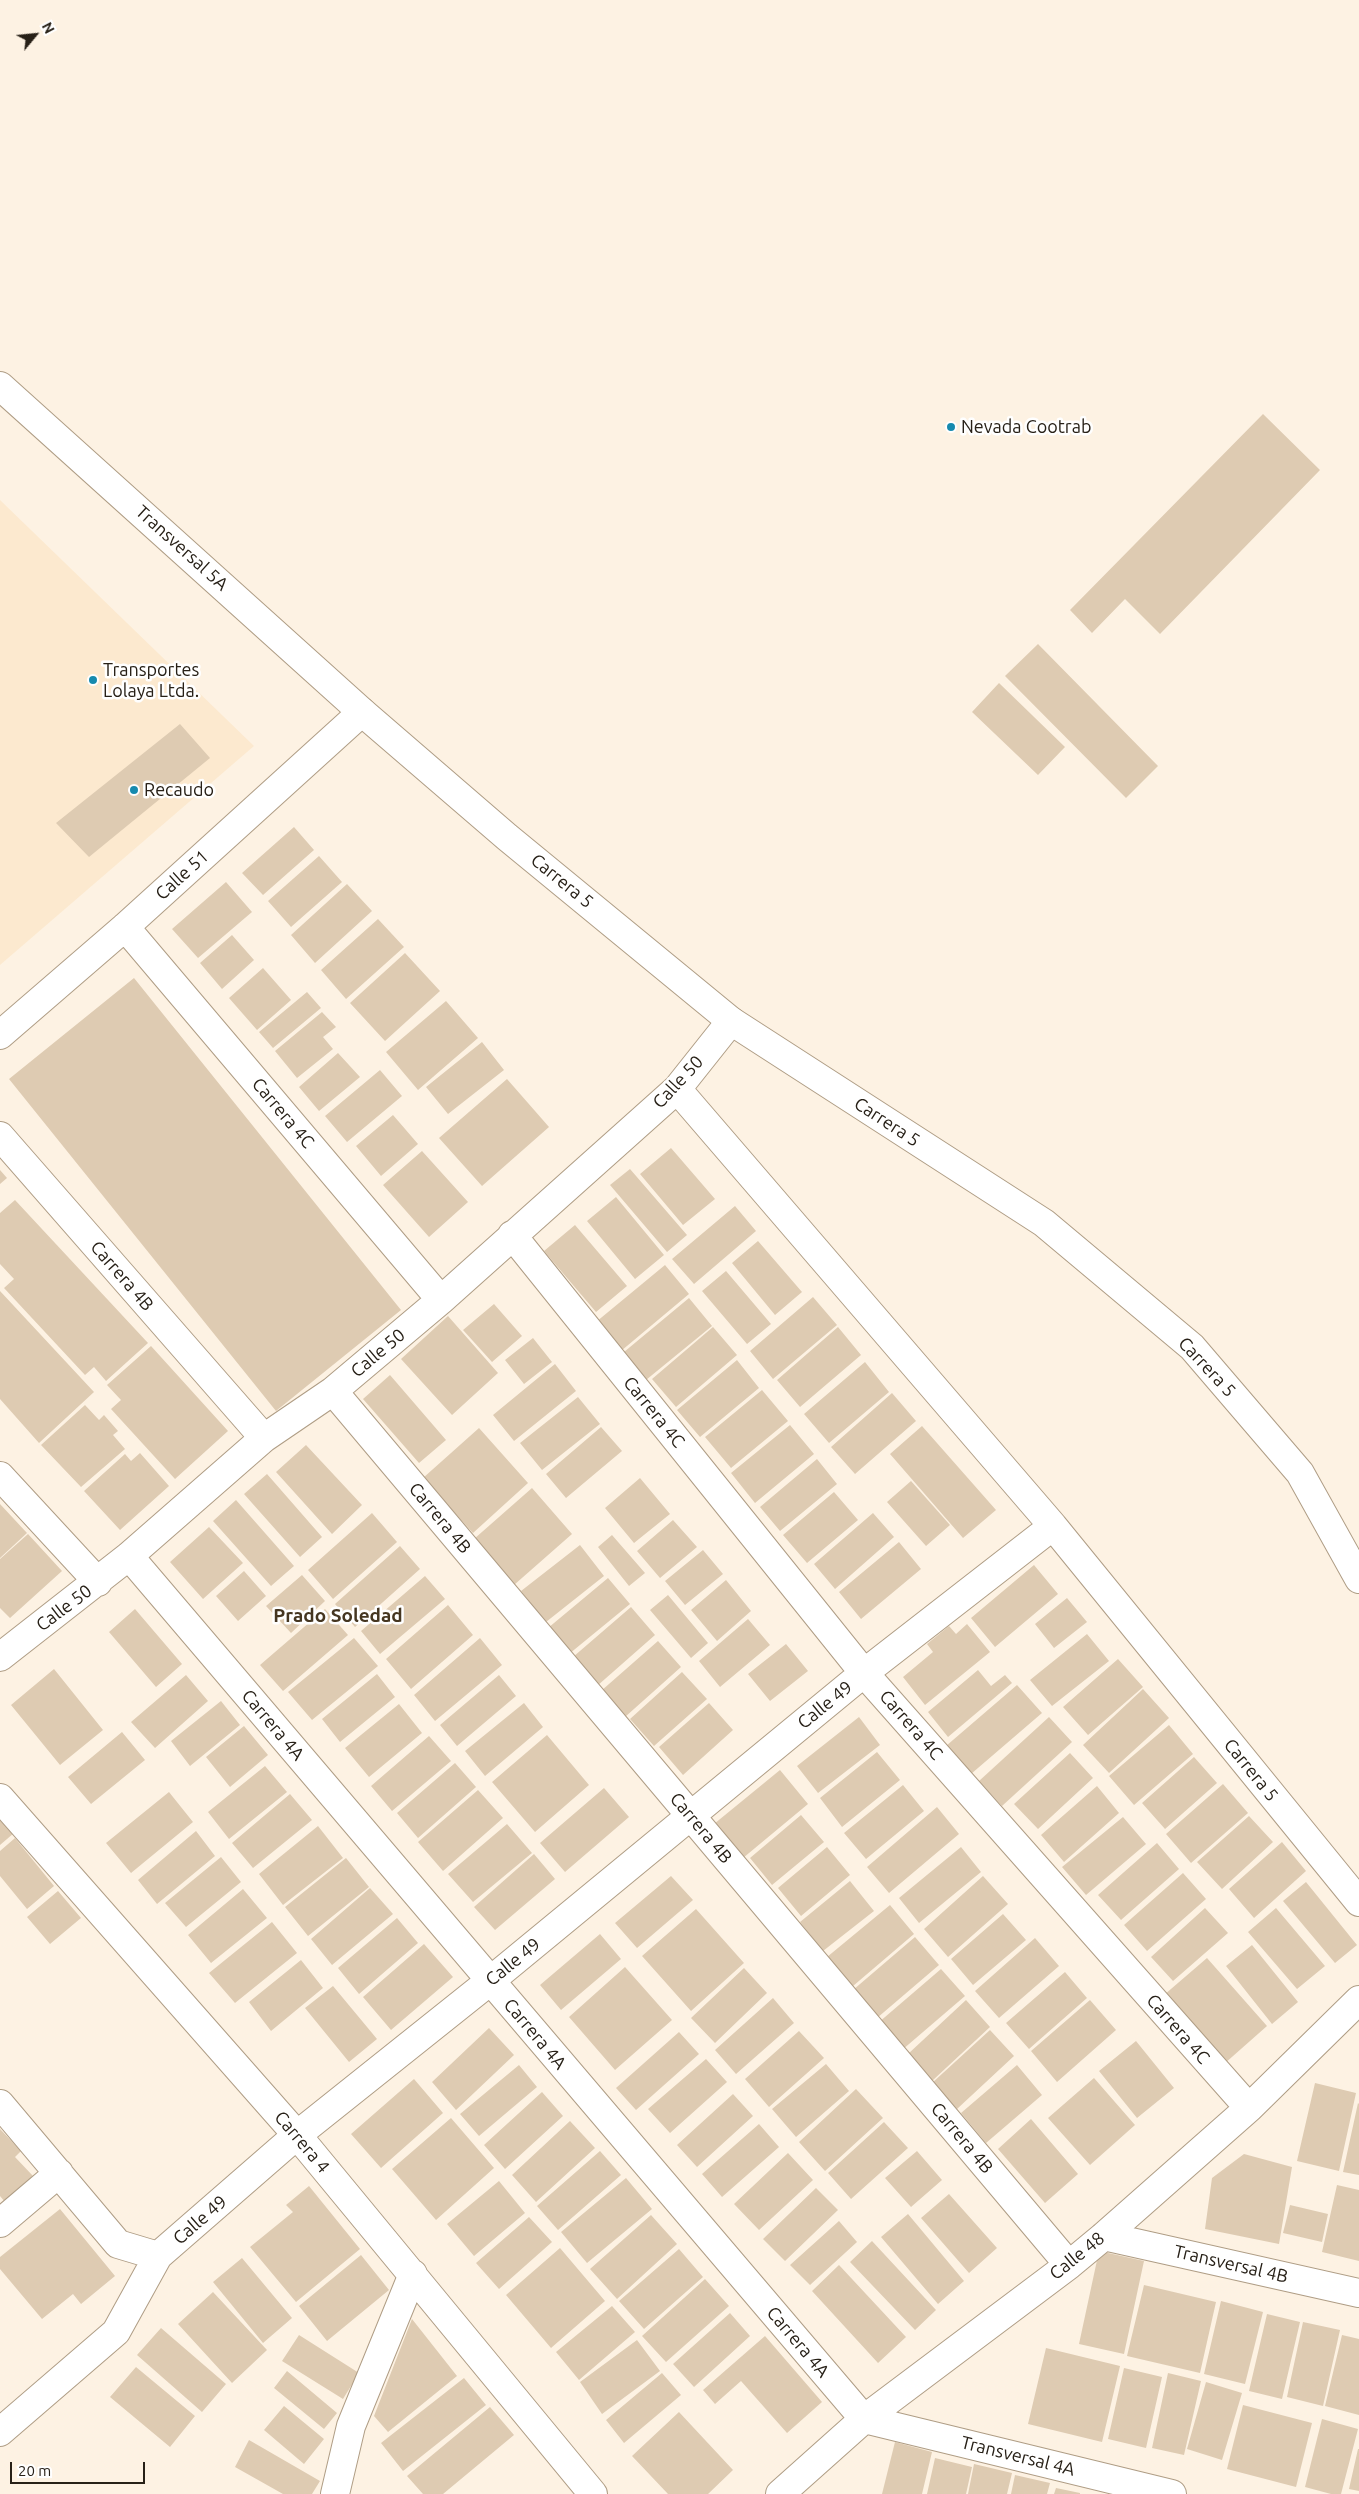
<!DOCTYPE html>
<style>
body{margin:0}
#map{position:relative;width:1359px;height:2494px;overflow:hidden;background:#fdf2e3;font-family:Ubuntu,sans-serif}
canvas{display:block}
.north{position:absolute;left:10px;top:10px;width:50px;height:50px;-webkit-text-stroke:4px #fff;paint-order:stroke;rotate:62deg;font-size:14px;font-weight:700;line-height:20px;text-align:center;color:#272017}
.north::after{content:'';display:block;margin:auto;width:18px;height:22px;background:#272017;clip-path:polygon(50% 0,100% 100%,50% 72%,0 100%)}
.scale{position:absolute;left:10px;top:2462px;width:135px;height:22px;box-sizing:border-box;border:2px solid #272017;border-top:0;padding-left:6px;font-size:15px;line-height:18px;white-space:nowrap;color:#272017;-webkit-text-stroke:4px #fff;paint-order:stroke}
</style>
<div id="map">
<canvas width="1359" height="2494"></canvas>
<div class="north">N</div>
<div class="scale">20 m</div>
</div>
<script>
const ctx = document.querySelector('canvas').getContext('2d');
ctx.lineJoin = 'round';
function fill(path, color) { ctx.fillStyle = color; ctx.fill(path, 'evenodd'); }
function stroke(path, color, width, dash) { ctx.strokeStyle = color; ctx.lineWidth = width; ctx.lineCap = dash ? 'butt' : 'round'; ctx.setLineDash(dash || []); ctx.stroke(path); }
function label(font, color, halo, rows, align = 'center') {
  ctx.font = font + ' Ubuntu,sans-serif'; ctx.lineWidth = 5; ctx.setLineDash([]); ctx.textBaseline = 'middle'; ctx.strokeStyle = halo; ctx.fillStyle = color; for (const [text, x, y, turn = 0] of rows) {
    ctx.save(); ctx.translate(x, y); ctx.rotate((+turn || 0) * Math.PI / 180); ctx.textAlign = isNaN(turn) ? turn : align; if (halo) ctx.strokeText(text, 0, 0); ctx.fillText(text, 0, 0); ctx.restore();
  }
}
fill(new Path2D(`
 M0,500l254,246 -254,219z`), '#fce9cf');
fill(new Path2D(`
 M1263,414l57,56 -160,164 -35,-35 -33,34 -22,-23z
 M1038,644l120,122 -32,32 -121,-122z
 M999,683l66,64 -27,28 -66,-63z
 M180,724l30,34 -121,99 -33,-34z
 M294,827l20,23 -51,45 -21,-22z
 M319,856l23,26 -51,45 -23,-26z
 M226,882l26,30 -54,46 -26,-29z
 M347,884l25,27 -57,52 -24,-28z
 M378,919l26,28 -58,52 -25,-29z
 M232,935l22,25 -32,29 -22,-26z
 M405,953l35,38 -55,50 -35,-38z
 M263,968l28,32 -34,30 -28,-32z
 M134,978l267,332 -125,101 -267,-332z
 M307,992l14,16 -48,40 -14,-16z
 M446,1001l32,37 -60,52 -32,-38z
 M322,1012l14,15 -13,10 10,12 -36,29 -22,-27z
 M482,1042l22,28 -56,44 -22,-27z
 M338,1053l22,24 -41,34 -20,-24z
 M380,1070l22,26 -55,46 -22,-26z
 M507,1079l42,48 -67,59 -43,-48z
 M393,1115l25,29 -37,32 -25,-30z
 M671,1148l44,51 -32,26 -43,-51z
 M422,1151l46,51 -39,35 -46,-52z
 M630,1169l57,66 -20,17 -57,-67z
 M0,1170l7,8 -7,6z
 M616,1197l48,58 -29,24 -48,-58z
 M15,1200l133,143 -42,38 -12,-14 -9,8 -81,-87 10,-9 -14,-15v-51z
 M735,1206l21,25 -62,53 -22,-25z
 M575,1225l52,61 -31,26 -52,-61z
 M758,1241l44,51 -27,23 -43,-52z
 M665,1265l24,29 -68,57 -25,-29z
 M726,1271l45,53 -24,20 -45,-53z
 M0,1291l94,101 -55,51 -39,-44z
 M813,1297l24,28 -64,54 -23,-28z
 M689,1298l23,28 -66,54 -22,-28z
 M494,1304l28,32 -30,26 -29,-32z
 M448,1316l50,57 -46,42 -51,-56z
 M713,1327l24,28 -61,52 -24,-28z
 M838,1327l23,28 -61,52 -23,-27z
 M533,1338l19,24 -28,22 -19,-24z
 M151,1346l77,85 -53,48 -64,-70 10,-9 -14,-15z
 M737,1360l22,28 -59,49 -23,-27z
 M865,1362l24,30 -60,51 -25,-29z
 M555,1364l21,27 -62,50 -21,-26z
 M390,1375l56,65 -27,23 -56,-64z
 M762,1390l26,31 -57,47 -26,-31z
 M892,1393l24,28 -61,53 -24,-27z
 M578,1397l22,27 -58,46 -22,-27z
 M85,1405l14,15 5,-5 14,16 -5,4 12,14 -44,38 -40,-42z
 M790,1425l24,29 -59,49 -24,-30z
 M922,1426l74,84 -33,28 -73,-84z
 M601,1427l21,24 -56,47 -20,-24z
 M479,1428l49,55 -55,50 -50,-55z
 M306,1445l56,60 -30,29 -56,-62z
 M140,1453l29,33 -49,44 -36,-39 41,-37 6,7z
 M817,1459l20,25 -57,47 -20,-24z
 M267,1474l55,63 -22,20 -56,-63z
 M640,1478l30,36 -36,29 -29,-35z
 M911,1481l39,44 -24,21 -39,-44z
 M532,1488l40,46 -58,51 -40,-46z
 M834,1492l24,28 -51,43 -24,-28z
 M236,1500l58,66 -23,20 -58,-65z
 M0,1504l27,29 -27,25z
 M372,1513l25,29 -64,57 -25,-29z
 M873,1513l21,24 -59,52 -21,-25z
 M673,1520l24,27 -37,31 -23,-27z
 M209,1527l34,36 -40,36 -33,-37z
 M28,1534l34,37 -52,47 -10,-10v-49z
 M612,1535l33,38 -16,13 -31,-39z
 M899,1542l22,27 -60,50 -22,-27z
 M580,1545l24,31 -58,46 -25,-31z
 M400,1546l20,23 -65,58 -20,-23z
 M703,1550l20,24 -38,31 -20,-24z
 M1034,1565l24,29 -63,53 -24,-29z
 M244,1571l22,25 -28,25 -22,-25z
 M302,1575l23,26 -34,32 -25,-27z
 M425,1576l20,23 -65,55 -19,-23z
 M608,1578l22,26 -61,50 -21,-26z
 M726,1580l25,31 -34,30 -26,-31z
 M668,1595l40,48 -17,15 -41,-48z
 M1067,1598l20,24 -33,26 -19,-24z
 M448,1605l25,30 -62,54 -25,-30z
 M631,1607l24,28 -58,51 -24,-29z
 M135,1609l47,55 -26,23 -47,-55z
 M325,1609l23,26 -65,56 -23,-26z
 M748,1619l22,26 -50,42 -21,-26z
 M967,1624l23,28 -65,53 -22,-28 30,-25 -6,-8 22,-18 7,8z
 M1087,1634l22,27 -57,45 -22,-26z
 M354,1638l24,28 -66,54 -24,-28z
 M480,1638l22,27 -67,56 -21,-26z
 M658,1641l23,26 -56,50 -24,-26z
 M786,1644l22,27 -38,30 -22,-27z
 M1118,1659l25,28 -55,48 -25,-28z
 M54,1669l49,61 -43,35 -49,-60z
 M978,1670l13,16 14,-11 7,8 -64,54 -20,-25z
 M682,1672l25,27 -53,47 -24,-27z
 M377,1674l18,23 -55,45 -18,-23z
 M186,1675l22,26 -53,47 -24,-26z
 M499,1675l17,21 -59,50 -17,-21z
 M1017,1685l25,28 -71,61 -25,-28z
 M1143,1689l26,29 -60,55 -26,-28z
 M221,1701l19,24 -50,41 -19,-25z
 M524,1703l19,24 -58,49 -20,-25z
 M709,1703l24,27 -50,45 -24,-28z
 M399,1704l23,29 -53,44 -24,-29z
 M859,1717l21,28 -62,48 -21,-27z
 M1049,1717l23,25 -70,64 -23,-25z
 M1169,1725l24,29 -59,51 -25,-29z
 M244,1726l24,29 -38,32 -24,-30z
 M122,1732l23,28 -54,44 -23,-27z
 M547,1735l42,50 -54,47 -43,-50z
 M429,1736l22,25 -59,50 -21,-25z
 M877,1752l23,28 -58,47 -22,-29z
 M1070,1753l23,25 -55,51 -24,-25z
 M1194,1757l23,26 -52,46 -23,-26z
 M455,1763l21,24 -58,51 -21,-25z
 M265,1766l22,26 -58,47 -21,-27z
 M780,1770l28,34 -65,54 -29,-34z
 M1223,1784l25,29 -57,50 -25,-29z
 M903,1785l21,26 -58,48 -22,-26z
 M1097,1786l22,27 -55,49 -23,-27z
 M604,1788l25,29 -64,55 -25,-29z
 M478,1790l25,28 -60,53 -25,-29z
 M169,1792l24,30 -62,51 -25,-30z
 M290,1794l22,26 -59,48 -21,-25z
 M937,1807l22,27 -70,59 -22,-26z
 M0,1815l14,18 -14,12z
 M801,1815l23,27 -52,43 -22,-27z
 M1249,1816l24,26 -51,47 -25,-27z
 M1123,1817l23,27 -60,51 -24,-28z
 M507,1824l25,29 -59,49 -25,-28z
 M318,1826l25,32 -60,47 -24,-31z
 M196,1831l19,25 -58,48 -19,-24z
 M15,1838l39,48 -27,23 -27,-33v-25z
 M1282,1842l24,29 -52,47 -25,-29z
 M1157,1843l22,26 -58,51 -23,-25z
 M827,1847l23,28 -49,41 -23,-28z
 M961,1847l20,25 -62,51 -20,-25z
 M534,1854l21,25 -60,51 -21,-23z
 M221,1857l20,25 -55,45 -21,-24z
 M346,1858l23,29 -61,49 -23,-29z
 M1183,1873l23,26 -59,52 -23,-26z
 M671,1876l22,24 -56,48 -22,-25z
 M983,1876l25,28 -60,53 -24,-28z
 M850,1881l24,30 -51,40 -23,-29z
 M1306,1882l51,63 -22,18 -52,-62z
 M370,1888l23,26 -61,51 -21,-26z
 M243,1889l24,29 -56,45 -23,-28z
 M58,1891l23,27 -31,26 -23,-27z
 M890,1905l24,29 -68,58 -25,-30z
 M1205,1908l23,25 -55,48 -22,-24z
 M1276,1908l49,58 -28,23 -49,-57z
 M696,1909l48,54 -53,48 -49,-55z
 M1003,1914l23,26 -53,45 -22,-26z
 M397,1918l21,25 -59,51 -21,-26z
 M272,1922l25,31 -62,50 -26,-30z
 M600,1934l21,25 -60,51 -21,-25z
 M915,1937l24,28 -62,53 -24,-28z
 M1035,1938l24,28 -60,52 -24,-27z
 M424,1944l29,33 -62,53 -28,-33z
 M1252,1945l46,57 -26,22 -46,-58z
 M1207,1958l60,68 -43,38 -60,-69z
 M301,1960l22,28 -52,43 -22,-29z
 M625,1967l47,53 -57,50 -46,-53z
 M744,1968l23,25 -52,50 -24,-25z
 M941,1969l24,27 -63,54 -24,-27z
 M1065,1972l22,26 -58,51 -23,-26z
 M333,1986l44,53 -28,23 -44,-54z
 M773,1998l21,25 -58,51 -21,-24z
 M966,2000l24,27 -58,54 -24,-27z
 M1090,2000l26,30 -59,52 -26,-31z
 M489,2028l25,27 -58,55 -24,-28z
 M990,2030l24,26 -57,53 -25,-26z
 M799,2031l25,27 -55,49 -24,-28z
 M679,2032l20,22 -63,56 -20,-22z
 M1136,2041l38,47 -37,30 -38,-47z
 M706,2059l21,23 -57,51 -22,-24z
 M826,2064l23,27 -53,46 -24,-28z
 M519,2065l18,22 -58,49 -19,-22z
 M1017,2065l25,30 -56,48 -25,-30z
 M1094,2078l41,47 -45,40 -42,-47z
 M414,2079l29,34 -62,55 -30,-34z
 M1315,2083l41,10 -17,78 -42,-10z
 M856,2089l27,29 -58,53 -26,-29z
 M542,2092l21,24 -58,53 -21,-24z
 M733,2094l20,22 -56,51 -20,-22z
 M1358,2103l1,1v71l-16,-3z
 M451,2118l43,50 -58,52 -44,-51z
 M1031,2119l47,55 -33,29 -47,-54z
 M570,2121l25,27 -59,54 -24,-27z
 M884,2122l24,26 -57,51 -23,-26z
 M759,2124l20,23 -57,50 -20,-23z
 M0,2129l21,22 -6,6 18,19 -28,26 -5,-6z
 M600,2151l21,24 -63,55 -21,-24z
 M917,2151l25,29 -31,27 -26,-29z
 M788,2153l25,27 -54,50 -25,-26z
 M1244,2154l48,13 -13,77 -74,-15 7,-51z
 M626,2178l26,31 -65,54 -26,-31z
 M499,2181l26,32 -51,43 -27,-32z
 M1337,2185l22,5v71l-37,-9z
 M309,2186l51,63 -64,53 -46,-55 43,-35 -7,-7z
 M816,2188l22,22 -53,51 -22,-22z
 M949,2194l48,54 -28,25 -48,-55z
 M1290,2205l38,9 -6,28 -39,-9z
 M60,2209l55,67 -34,28 -8,-10 -31,25 -42,-50v-12z
 M908,2214l56,67 -26,23 -57,-67z
 M651,2215l26,29 -60,55 -27,-30z
 M529,2217l23,25 -53,47 -23,-26z
 M839,2221l18,21 -47,43 -20,-20z
 M872,2241l64,69 -21,20 -65,-68z
 M560,2248l45,53 -54,47 -45,-53z
 M679,2249l24,28 -59,52 -25,-28z
 M1099,2251l45,10 -20,93 -45,-10z
 M361,2255l28,35 -62,51 -28,-35z
 M242,2258l50,60 -29,25 -50,-61z
 M839,2265l67,72 -28,26 -66,-72z
 M705,2279l24,27 -63,56 -24,-26z
 M1144,2285l72,17 -16,71 -73,-17z
 M213,2292l54,58 -35,33 -54,-59z
 M1221,2301l42,11 -18,72 -41,-10z
 M612,2306l23,26 -56,48 -23,-28z
 M730,2313l20,23 -56,51 -21,-23z
 M1267,2314l33,8 -18,77 -33,-8z
 M412,2319l45,57 -69,56 -14,-16z
 M1303,2322l37,8 -17,76 -36,-9z
 M161,2328l65,56 -24,28 -65,-57z
 M299,2335l60,38 -16,26 -61,-38z
 M1342,2335l17,4v76l-34,-9z
 M765,2336l57,66 -35,31 -46,-52 -26,23 -12,-14z
 M637,2340l23,31 -58,43 -22,-32z
 M1046,2348l74,18 -18,76 -74,-18z
 M136,2367l59,49 -25,31 -60,-50z
 M1124,2368l38,9 -16,71 -38,-9z
 M287,2371l50,42 -13,16 -50,-41z
 M662,2373l19,22 -57,48 -18,-23z
 M1168,2373l33,8 -17,74 -32,-7z
 M464,2378l22,27 -83,66 -22,-28z
 M1206,2382l36,11 -20,67 -35,-11z
 M1243,2405l69,18 -16,64 -69,-18z
 M284,2406l40,33 -20,25 -40,-34z
 M490,2407l24,28 -71,59h-20l-16,-18z
 M679,2412l54,58 -25,24h-40l-36,-38z
 M1322,2419l36,10 -17,65h-10l-26,-7z
 M249,2440l71,41 -8,13h-29l-48,-27z
 M895,2442l37,10 -10,42h-40z
 M1358,2449h1v42l-10,-2z
 M935,2458l37,9 -6,27h-39z
 M974,2464l38,9 -5,21h-39z
 M1015,2475l35,8 -3,11h-36z
 M1056,2488l24,5v1h-26z`), '#decbb2');
const minor = new Path2D(`
 M125,927l316,373
 M0,1035l125,-108 237,-215
 M677,1089l376,437 306,376
 M0,1136l264,302
 M512,1235l352,438 385,435
 M333,1391l736,874
 M0,1476l98,106
 M129,1556l735,863 308,75
 M0,1657l129,-101 135,-118 69,-47 108,-91 236,-211 54,-68
 M0,1798l297,337 296,359
 M0,2104l118,140 40,12
 M0,2223l59,-50
 M1104,2236l255,57
 M0,2432l116,-100 42,-76 139,-121 193,-154 374,-308 189,-147
 M335,2494l16,-68 62,-152
 M780,2494l84,-75 205,-154 35,-29 145,-128 110,-108`);
const major = new Path2D(`
 M0,386l362,326 145,125 224,184 313,202 148,124 108,126 59,106`);
stroke(minor, '#af9d85', 30);
stroke(major, '#af9d85', 30);
stroke(minor, '#fff', 28);
stroke(major, '#fff', 28);
for (const [x, y, r, color] of [
 [951,427,5,"#168aae"],
 [93,680,5,"#168aae"],
 [134,790,5,"#168aae"]
]) { const dot = new Path2D(); dot.arc(x, y, r, 0, 2 * Math.PI); ctx.fillStyle = color; ctx.fill(dot); stroke(dot, '#fff', 2); }
label('18px', '#272017', '#fff', [
 ["Nevada Cootrab",961,427],
 ["Transportes",103,670],
 ["Lolaya Ltda.",103,691],
 ["Recaudo",144,790]
], 'left');
label('18px', '#272017', '#fff', [
 ["Transversal 5A",182,548,42],
 ["Calle 51",182,875,-42],
 ["Carrera 5",562,881,39],
 ["Calle 50",678,1082,-47],
 ["Carrera 4C",283,1113,50],
 ["Carrera 5",887,1122,33],
 ["Carrera 4B",122,1276,49],
 ["Calle 50",378,1353,-40],
 ["Carrera 5",1207,1367,47],
 ["Carrera 4C",654,1412,51],
 ["Carrera 4B",440,1518,50],
 ["Calle 50",64,1608,-37],
 ["Calle 49",825,1705,-39],
 ["Carrera 4A",273,1725,50],
 ["Carrera 4C",911,1725,49],
 ["Carrera 5",1251,1770,51],
 ["Carrera 4B",701,1828,50],
 ["Calle 49",513,1962,-39],
 ["Carrera 4C",1178,2029,49],
 ["Carrera 4A",535,2034,50],
 ["Carrera 4B",962,2138,50],
 ["Carrera 4",302,2142,50],
 ["Calle 49",200,2220,-41],
 ["Calle 48",1077,2256,-39],
 ["Transversal 4B",1231,2264,13],
 ["Carrera 4A",798,2342,50],
 ["Transversal 4A",1018,2456,14]
]);
label('bold 19px', '#453621', '#fff', [
 ["Prado Soledad",338,1616]
]);
</script>
